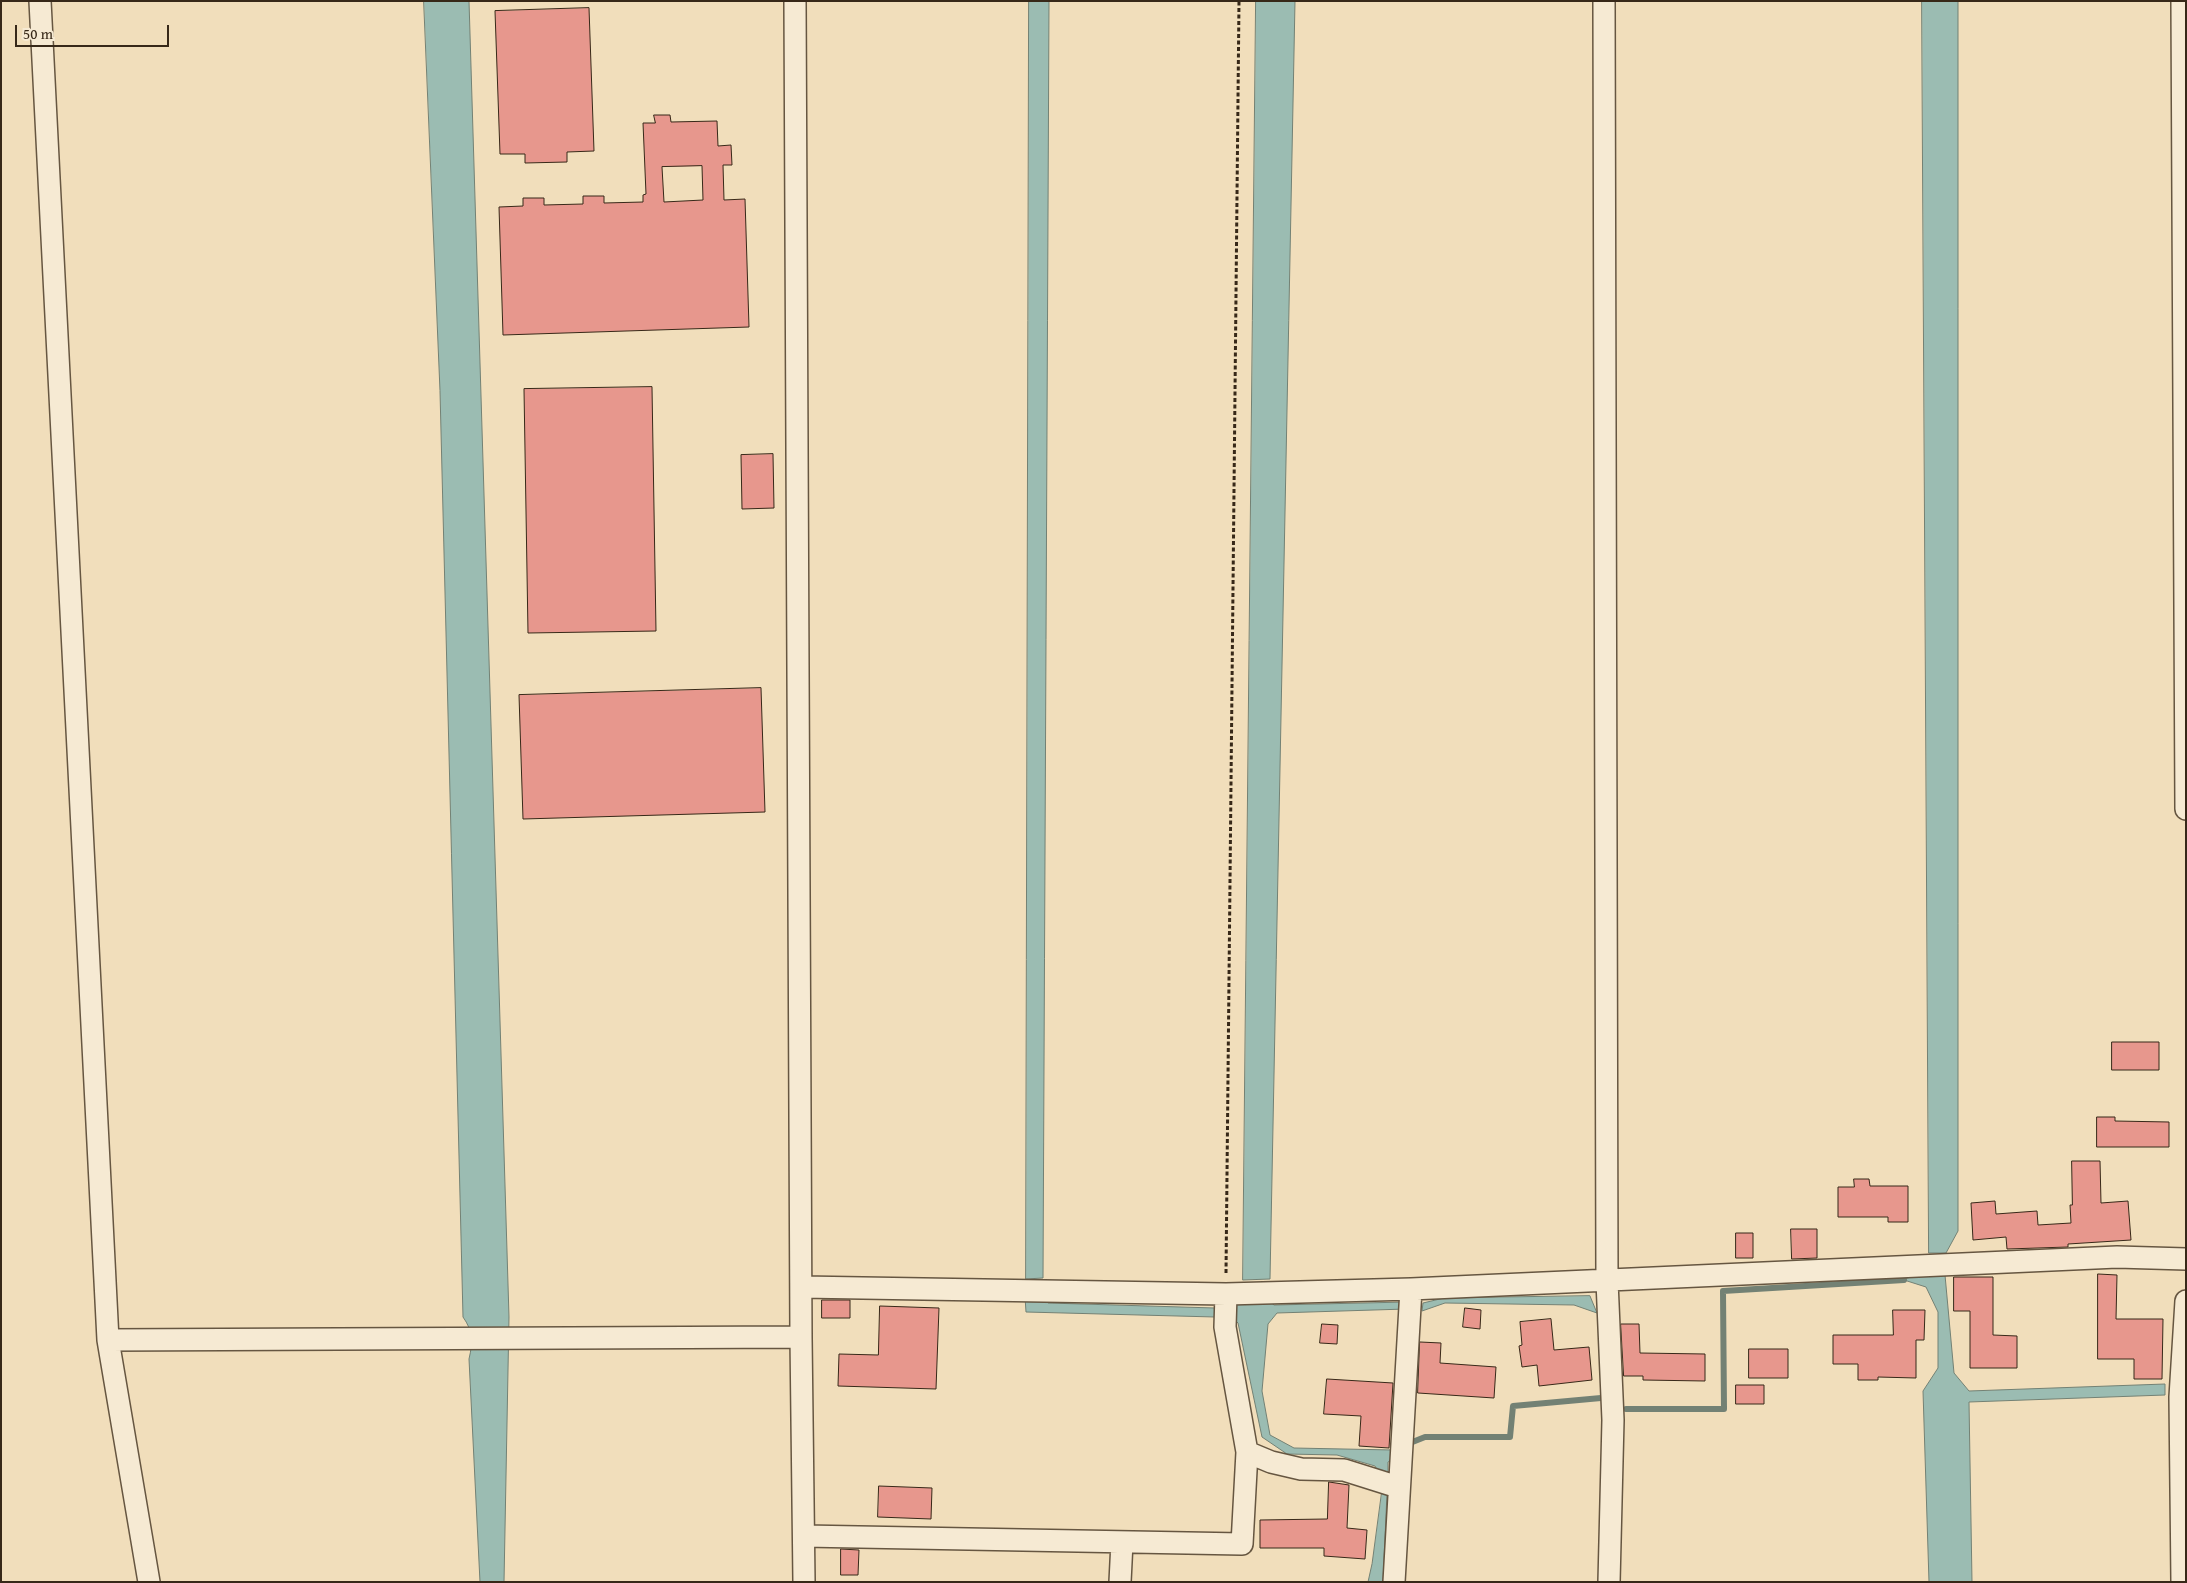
<!DOCTYPE html>
<style>
body{margin:0}
#map{position:relative;width:2187px;height:1583px;overflow:hidden;background:#f1debb;font-family:"Gentium Book Plus",serif}
canvas{display:block}
.frame{position:absolute;inset:0;border:2px solid #372818;pointer-events:none}
.scale{position:absolute;left:15px;top:25px;width:154px;height:22px;box-sizing:border-box;border:2px solid #372818;border-top:0;padding-left:6px;font-size:15px;line-height:18px;white-space:nowrap;color:#372818;-webkit-text-stroke:4px #f6ead3;paint-order:stroke}
</style>
<div id="map">
<canvas width="2187" height="1583"></canvas>
<div class="frame"></div>
<div class="scale">50 m</div>
</div>
<script>
const ctx = document.querySelector('canvas').getContext('2d');
ctx.lineJoin = 'round';
function fill(path, color) { ctx.fillStyle = color; ctx.fill(path, 'evenodd'); }
function stroke(path, color, width, dash) { ctx.strokeStyle = color; ctx.lineWidth = width; ctx.lineCap = dash ? 'butt' : 'round'; ctx.setLineDash(dash || []); ctx.stroke(path); }
const water = new Path2D(`
 M424,1h45l40,1316 -5,265h-24l-11,-223c4,-17 4,-28 -6,-42l-23,-926z
 M1029,1h20l-6,1277 -17,1z
 M1256,1h39l-25,1278 -27,1z
 M1922,1h36v1230l-12,22h-17z
 M1917,1274l28,1 9,98 15,18 196,-7v11l-196,7 3,180h-43l-6,-191 15,-23v-56l-12,-25 -22,-7z
 M1044,1296l4,7 167,5v9l-189,-5 -1,-15z
 M1590,1296l7,17 -23,-8 -129,-2 -23,8 1,-8 21,-5z
 M1243,1300h25l6,5 133,-3 -1,7 -129,4 -9,11 -6,67 8,44 24,13 99,2v9l-5,3v18l-6,-1 -7,-13 -38,-11 -50,-1 -25,-17 -24,-114 -6,-6 2,-10z
 M1382,1492l5,1 -4,89h-15l4,-18z`);
fill(water, '#9bbcb2');
stroke(water, '#738174', 1);
stroke(new Path2D(`
 M1626,1409h98l-1,-118 181,-11
 M1410,1443l15,-6h85l3,-31 88,-8`), '#738174', 6);
const building = new Path2D(`
 M589,8l5,143 -27,1v10l-42,1v-9h-25l-5,-143z
 M654,115h16l1,7 46,-1 1,25 13,-1 1,20h-9l1,35 21,-1 4,128 -246,8 -4,-128 24,-1v-8h21v7l39,-1v-8h21v7l39,-1v-7l3,-1 -3,-71h12zM702,166l1,34 -39,2 -2,-35z
 M652,387l4,244 -128,2 -4,-244z
 M773,454l1,54 -32,1 -1,-54z
 M761,688l4,124 -242,7 -4,-124z
 M2112,1042h47v28h-47z
 M2097,1117h18v4l54,1v25h-72z
 M2072,1161h28l1,42 27,-2 3,39 -63,4v3l-61,2 -1,-12 -33,3 -2,-37 24,-2 1,13 41,-3 1,14 33,-2 -1,-18h2z
 M1854,1179h15l1,7h38v36h-20v-5h-50v-30h16z
 M1791,1229h26v29l-25,1z
 M1736,1233h17v25h-17z
 M2098,1274l19,1 -1,44h47l-1,60h-28v-20h-36z
 M1954,1277h39v58l24,1v32h-47v-57h-16z
 M822,1300h28v18h-28z
 M880,1306l59,2 -3,81 -98,-3 1,-32 39,1z
 M1465,1308l16,2 -1,19 -17,-2z
 M1893,1310h32l-1,30h-8v38l-38,-1v3h-20v-16h-25v-29h60z
 M1551,1319l3,31 35,-3 3,33 -53,6 -2,-21 -15,2 -3,-21 3,-1 -2,-23z
 M1322,1324l16,1 -1,19 -17,-1z
 M1621,1324h18l1,29 65,1v27l-62,-1v-4h-19z
 M1420,1342l21,1 -1,20 56,4 -2,31 -76,-5z
 M1749,1349h39v29h-39z
 M1327,1379l66,4 -4,65 -30,-2 2,-30 -37,-2z
 M1736,1385h28v19h-28z
 M1329,1482l20,3 -2,43 20,2 -2,29 -41,-3v-8h-64v-28l67,-1z
 M879,1486l53,2 -1,31 -53,-2z
 M841,1549l18,1 -1,25h-17z`);
fill(building, '#e7978d');
stroke(building, '#372818', 1);
const minor = new Path2D(`
 M40,1l68,1339 41,242
 M795,1l6,1336 3,245
 M1604,1l3,1280 6,139 -4,162
 M2182,1l4,808
 M802,1287l424,7 185,-5 706,-32 69,2
 M108,1340l693,-3
 M1247,1452l24,10 30,7 43,1 54,17
 M804,1536l438,8 5,-92 -22,-125 1,-33
 M1120,1582l2,-40
 M1394,1582l17,-293
 M2182,1582l-2,-185 6,-96`);
stroke(minor, '#665641', 24);
stroke(new Path2D(`
 M1226,1273l13,-1272`), '#372818', 3, [4, 2.5]);
stroke(minor, '#f6ead3', 21);
</script>
